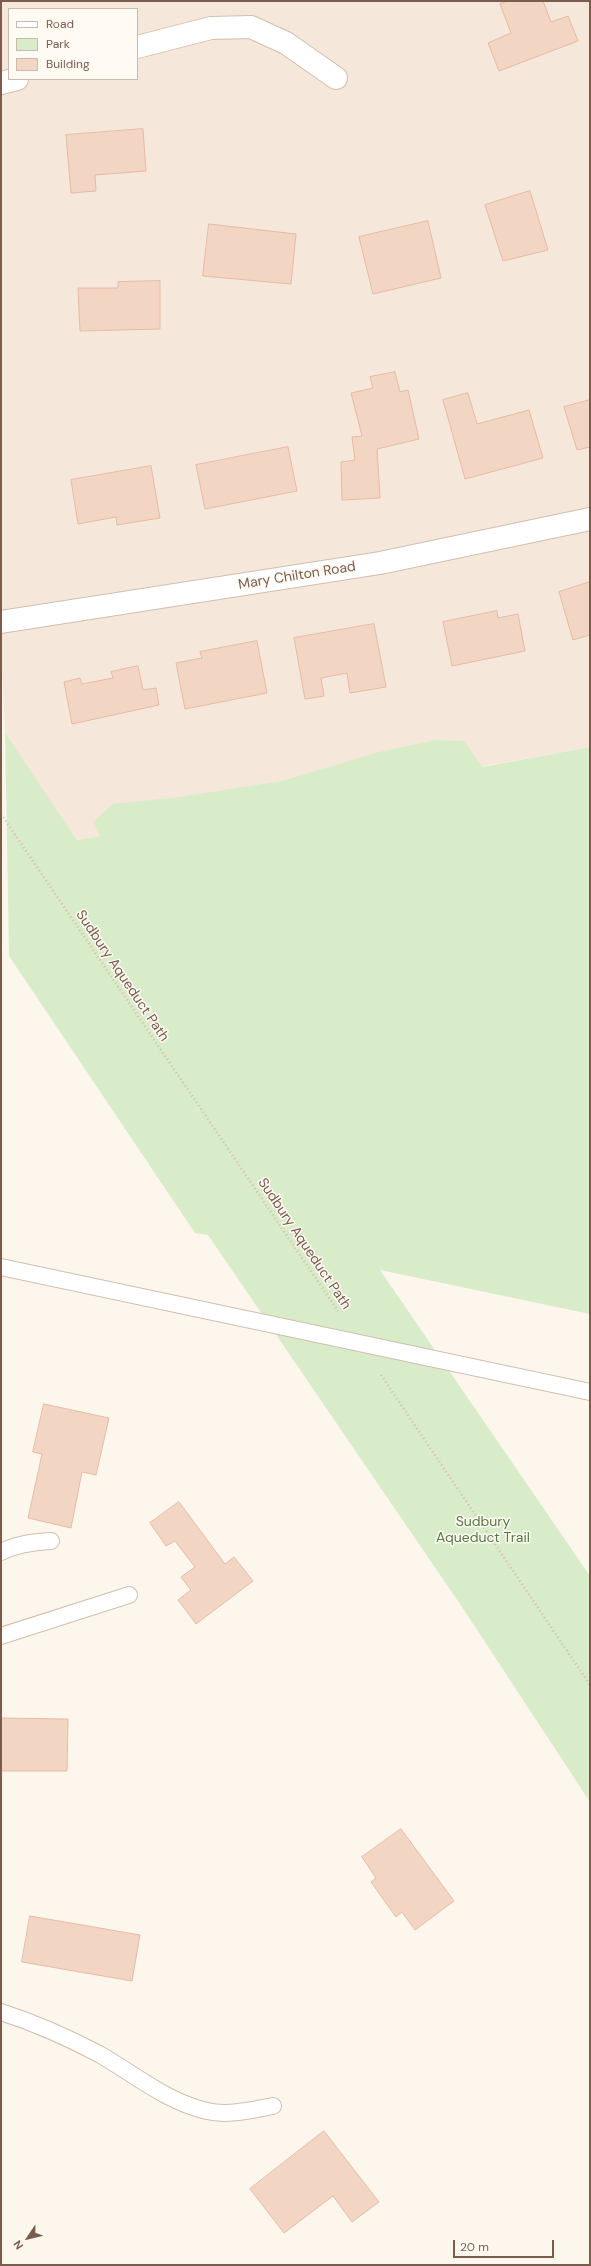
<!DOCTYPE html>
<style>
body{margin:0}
#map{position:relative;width:591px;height:2266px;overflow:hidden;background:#fdf6ec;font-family:"DM Sans",sans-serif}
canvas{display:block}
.frame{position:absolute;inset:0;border:2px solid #7a5c4d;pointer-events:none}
.legend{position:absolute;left:8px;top:8px;width:130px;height:72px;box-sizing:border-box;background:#fffaf3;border:1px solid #cabbb1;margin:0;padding:5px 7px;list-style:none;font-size:12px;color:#7a5c4d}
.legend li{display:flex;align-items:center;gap:8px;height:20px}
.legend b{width:20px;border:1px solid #cabbb1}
.north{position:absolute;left:8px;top:2218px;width:40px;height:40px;-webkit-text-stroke:3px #fffaf3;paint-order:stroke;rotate:235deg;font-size:11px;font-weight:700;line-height:16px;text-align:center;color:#7a5c4d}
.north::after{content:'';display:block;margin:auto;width:14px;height:18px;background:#7a5c4d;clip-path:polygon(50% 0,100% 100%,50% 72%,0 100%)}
.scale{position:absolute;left:453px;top:2240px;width:101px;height:18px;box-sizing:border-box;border:2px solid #7a5c4d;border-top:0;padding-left:5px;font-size:12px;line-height:14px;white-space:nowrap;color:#7a5c4d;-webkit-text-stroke:3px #fffaf3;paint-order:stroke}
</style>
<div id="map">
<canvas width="591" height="2266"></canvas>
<div class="frame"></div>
<ul class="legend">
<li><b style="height:5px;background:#fff"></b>Road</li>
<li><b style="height:11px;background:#d8ecc9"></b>Park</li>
<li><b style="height:11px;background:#f3d5c3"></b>Building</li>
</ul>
<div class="north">N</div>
<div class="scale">20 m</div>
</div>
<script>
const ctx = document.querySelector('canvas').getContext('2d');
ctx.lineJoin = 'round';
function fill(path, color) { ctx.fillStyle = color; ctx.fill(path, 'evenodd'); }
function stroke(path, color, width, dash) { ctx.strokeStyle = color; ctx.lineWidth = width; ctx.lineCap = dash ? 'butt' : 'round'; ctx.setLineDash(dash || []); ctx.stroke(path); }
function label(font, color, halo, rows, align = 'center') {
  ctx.font = font + ' "DM Sans",sans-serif'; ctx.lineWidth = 3; ctx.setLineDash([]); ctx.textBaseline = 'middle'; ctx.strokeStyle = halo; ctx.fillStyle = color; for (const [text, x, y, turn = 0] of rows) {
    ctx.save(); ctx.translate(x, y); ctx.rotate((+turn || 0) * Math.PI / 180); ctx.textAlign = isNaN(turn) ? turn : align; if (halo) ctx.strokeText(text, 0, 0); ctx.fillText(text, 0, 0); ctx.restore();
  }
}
fill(new Path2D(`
 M1,1h589v746l-513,93 -72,-108 -4,-81zM9,9h128v70h-128z`), '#f5e8da');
fill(new Path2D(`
 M5,732l72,108 23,-4 -7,-14 20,-18 66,-7 103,-16 97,-29 57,-12 28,1 18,26 108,-20v567l-210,-44 210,306v226l-126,-192 -256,-375 -13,-2 -186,-277z`), '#d8ecc9');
const building = new Path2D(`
 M509,1h34l8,21 17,-6 10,25 -79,30 -11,-28 23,-10 -11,-29z
 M143,129l3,42 -51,4 1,16 -25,2 -5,-58z
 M530,191l18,59 -45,11 -18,-56z
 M428,221l13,57 -68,16 -14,-57z
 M209,224l87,10 -5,50 -88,-8z
 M160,281v48l-80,2 -2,-43h40v-6z
 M395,372l5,20 8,-2 11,49 -42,10 3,49 -38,2 -1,-38 14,-2 -3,-23 10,-1 -11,-43 22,-5 -3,-11z
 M468,393l9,31 52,-14 14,48 -78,21 -22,-79z
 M590,400v47l-13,3 -13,-43z
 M288,447l9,44 -92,18 -9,-44z
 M151,466l9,52 -43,7 -1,-8 -38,7 -7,-44z
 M590,582v53l-17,5 -14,-48z
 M497,611l1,7 20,-4 7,37 -73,15 -9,-44z
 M374,624l12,63 -36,6 -3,-20 -26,5 3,18 -19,3 -11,-61z
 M257,641l10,52 -82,16 -9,-46 26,-5 -2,-6z
 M138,666l5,24 13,-2 3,17 -87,19 -8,-42 16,-4 2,6 31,-6 -2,-6z
 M44,1404l65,14 -13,57 -14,-3 -11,56 -43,-10 14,-64 -9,-2z
 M179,1502l46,62 9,-7 19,24 -57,43 -18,-24 13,-10 -10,-13 14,-10 -20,-26 -9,5 -16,-23z
 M1,1718l67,1 -1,52h-66z
 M401,1829l53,72 -39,29 -13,-18 -6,5 -25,-35 5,-4 -14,-21z
 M30,1916l110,19 -8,46 -110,-19z
 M324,2131l55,71 -27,20 -19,-26 -49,37 -34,-44z`);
fill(building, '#f3d5c3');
stroke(building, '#e6bba3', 1);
const lane = new Path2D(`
 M1,1267l589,125
 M1,1552c16,-8 32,-10 50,-11
 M1,1636l128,-41
 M1,2012c34,11 66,25 98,42 35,20 68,48 108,57 21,5 44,-1 66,-5`);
const street = new Path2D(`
 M137,47l74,-19 40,-1 35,16 50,35
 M1,83l16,-4
 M1,622l379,-59 210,-44`);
stroke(lane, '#d1beb0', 18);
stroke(street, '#d1beb0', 24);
stroke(new Path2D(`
 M1,814l337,497
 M381,1375l209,310`), '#d9b8a5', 2.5, [1, 3]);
stroke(lane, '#fff', 16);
stroke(street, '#fff', 22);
label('14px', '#7a5c4d', '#fffaf3', [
 ["Mary Chilton Road",297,576,-9],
 ["Sudbury Aqueduct Path",122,976,56],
 ["Sudbury Aqueduct Path",304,1244,56]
]);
label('14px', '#537a41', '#fffaf3', [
 ["Sudbury",483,1522],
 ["Aqueduct Trail",483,1538]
]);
</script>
